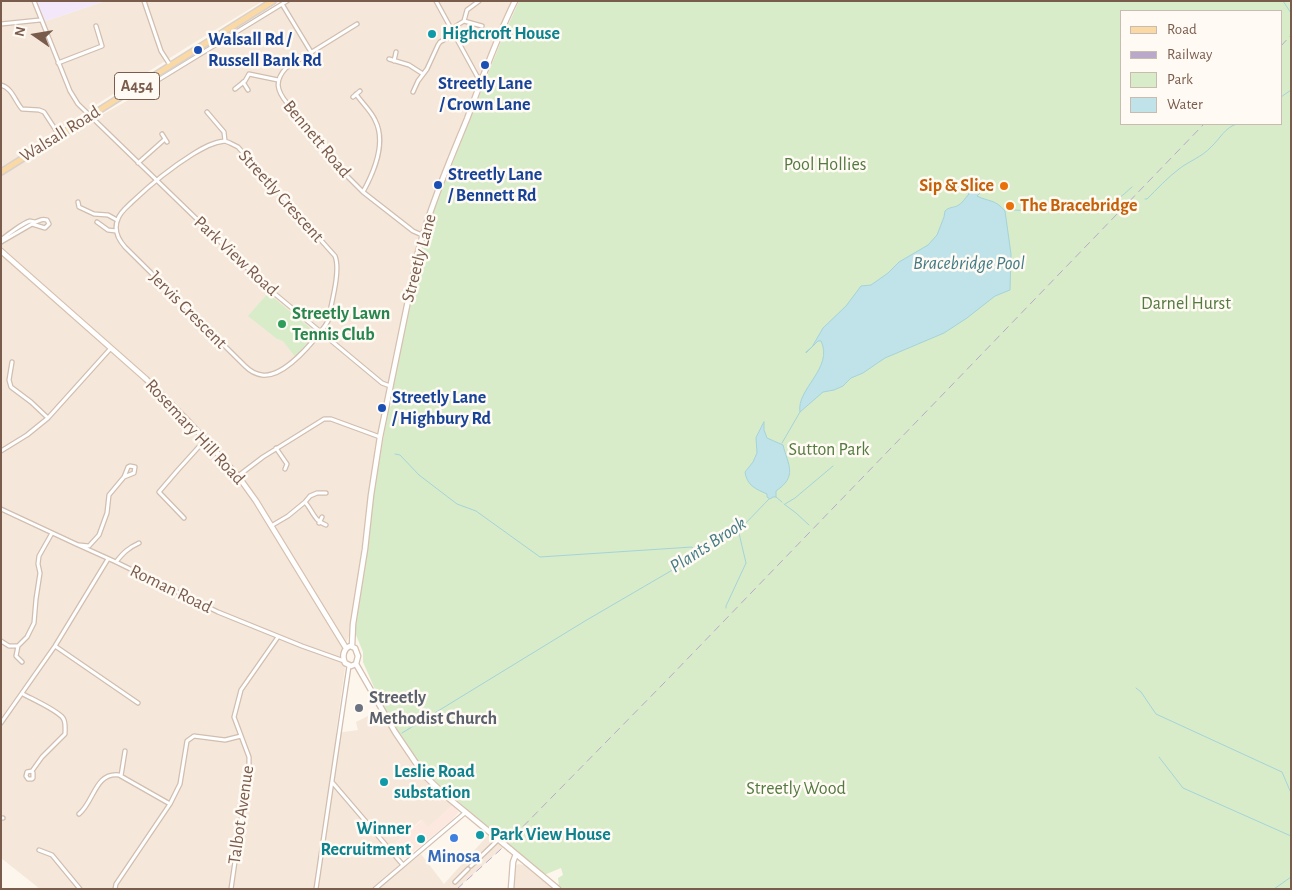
<!DOCTYPE html>
<style>
body{margin:0}
#map{position:relative;width:1292px;height:890px;overflow:hidden;background:#fdf6ec;font-family:"Alegreya Sans",sans-serif}
canvas{display:block}
.frame{position:absolute;inset:0;border:2px solid #7a5c4d;pointer-events:none}
.legend{position:absolute;left:1120px;top:10px;width:162px;height:115px;box-sizing:border-box;background:#fffaf3;border:1px solid #cabbb1;margin:0;padding:6px 9px;list-style:none;font-size:15px;color:#7a5c4d}
.legend li{display:flex;align-items:center;gap:10px;height:25px}
.legend b{width:25px;border:1px solid #cabbb1}
.north{position:absolute;left:10px;top:10px;width:50px;height:50px;-webkit-text-stroke:4px #fffaf3;paint-order:stroke;rotate:283deg;font-size:14px;font-weight:700;line-height:20px;text-align:center;color:#7a5c4d}
.north::after{content:'';display:block;margin:auto;width:18px;height:22px;background:#7a5c4d;clip-path:polygon(50% 0,100% 100%,50% 72%,0 100%)}
</style>
<div id="map">
<canvas width="1292" height="890"></canvas>
<div class="frame"></div>
<ul class="legend">
<li><b style="height:6px;background:#fbd9a5"></b>Road</li>
<li><b style="height:6px;background:#b9a8c9"></b>Railway</li>
<li><b style="height:14px;background:#d8ecc9"></b>Park</li>
<li><b style="height:14px;background:#bfe3e8"></b>Water</li>
</ul>
<div class="north">N</div>
</div>
<script>
const ctx = document.querySelector('canvas').getContext('2d');
ctx.lineJoin = 'round';
function fill(path, color) { ctx.fillStyle = color; ctx.fill(path, 'evenodd'); }
function stroke(path, color, width, dash) { ctx.strokeStyle = color; ctx.lineWidth = width; ctx.lineCap = dash ? 'butt' : 'round'; ctx.setLineDash(dash || []); ctx.stroke(path); }
function label(font, color, halo, rows, align = 'center') {
  ctx.font = font + ' "Alegreya Sans",sans-serif'; ctx.lineWidth = 5; ctx.setLineDash([]); ctx.textBaseline = 'middle'; ctx.strokeStyle = halo; ctx.fillStyle = color; for (const [text, x, y, turn = 0] of rows) {
    ctx.save(); ctx.translate(x, y); ctx.rotate((+turn || 0) * Math.PI / 180); ctx.textAlign = isNaN(turn) ? turn : align; if (halo) ctx.strokeText(text, 0, 0); ctx.fillText(text, 0, 0); ctx.restore();
  }
}
fill(new Path2D(`
 M1,1h35l7,21 62,-21h158l-71,43 -104,66 -39,26 6,5 102,-57 134,-83h221l-11,24 -71,181 -13,35 -42,210 -25,183 -8,17 1,13 2,4 -9,65 22,-3 -2,-8 22,-11 37,57 16,17 22,20 -25,23 -7,-8 -33,29 17,18 16,-13 23,30 45,-50 14,13 -46,42h-417l-39,-31zM268,293l47,39 -1,2 -19,23 -12,-17h-4l-30,-24z
 M518,864l7,1 30,24h-42l2,-23z`), '#f5e8da');
fill(new Path2D(`
 M453,805l6,7 -6,7 -47,39h-4l-11,-12 31,-26 6,7z`), '#fde8e0');
fill(new Path2D(`
 M36,1h69l-62,21z`), '#f3e8fa');
fill(new Path2D(`
 M519,1h772v888h-730l-2,-2 -1,-9 5,-3 -2,-7 -17,7 -106,-91 -25,-28 -20,-33 -16,-29 -14,-32v-10l-7,-17v-10l12,-77 5,-53 16,-88 2,-1 1,-1 -2,-2 4,-21 26,-129 13,-40 68,-172zM1121,11h160v113h-160z
 M268,293l47,39v2l-20,23 -12,-16 -6,-2 -29,-23z`), '#d8ecc9');
const water = new Path2D(`
 M971,183l12,7 -6,6c12,6 18,3 28,15l6,43 -1,36 -15,6 -28,22 -23,15 -59,25 -6,4 -16,11 -12,5 -8,8 -9,4 -11,2 -23,20c-4,-23 34,-44 21,-71h-3l-12,12v-1l6,-5 11,-19 23,-22 15,-20 10,-1 17,-12 11,-11 29,-17 9,-10 7,-18 1,-6c4,-4 7,-3 12,-5 5,-2 8,-8 12,-12l-3,-7z
 M764,422v8l3,8 16,7c5,20 15,31 -7,46v6h-3l-3,2 -3,-2v-3c-11,-5 -20,-8 -22,-22l8,-10 4,-9 -1,-15z`);
fill(water, '#bfe3e8');
stroke(water, '#a5d3da', 1);
stroke(new Path2D(`
 M1283,1l8,12
 M1281,97l10,-7
 M1145,199h2c10,-10 20,-21 32,-30 10,-8 23,-12 32,-22 9,-8 14,-20 26,-23
 M1013,210l20,1 7,-4c15,3 24,-1 39,-3 13,-1 25,1 38,-5 6,-3 10,-8 15,-12
 M782,443l18,-31
 M395,454l5,1 19,20 38,29 19,7 64,46 152,-10 4,7
 M776,497l6,5
 M784,504l12,9 13,12
 M785,504l10,-6 38,-32
 M726,608v-2l20,-43 -8,-34
 M1136,688l5,4 15,22 126,58 9,21
 M402,733l183,-112 84,-49 74,-46 26,-27
 M1159,757l24,31 108,48
 M1274,889l17,-12`), '#a5d3da', 1);
const minor = new Path2D(`
 M34,1l36,90 8,13 191,185 113,94 8,3
 M144,1l17,50 9,14
 M436,1l41,75 5,4
 M282,4l29,48
 M464,21l3,-11 12,-9
 M1,24l39,-4
 M357,24l-71,44c-12,13 -9,23 1,35l57,70 19,19 50,39 9,4
 M451,29l13,-8 18,5
 M389,59l20,6 14,9
 M394,61l2,-9
 M58,63l44,-17 -6,-20
 M146,82l1,2 3,1 137,-84
 M243,82l5,8
 M1,85c11,3 14,16 21,24l17,1 5,2 15,23
 M235,89l10,-8 4,-7 29,6
 M413,92l5,-11 9,-12 11,-24 2,-3 14,-8
 M356,94c6,9 15,17 19,26 12,23 -1,52 -12,72
 M353,97l7,-6
 M207,112l17,20 1,9
 M162,134l5,8
 M225,141l5,2 8,4 97,109c6,15 -4,48 -7,65l-3,5c-12,16 -41,52 -63,49 -7,-1 -12,-4 -17,-9l-120,-119c-7,-8 -12,-17 -7,-28 2,-7 9,-12 14,-17 21,-20 37,-33 61,-48 10,-6 20,-12 32,-13z
 M138,163l27,-24
 M78,202l1,5 15,7 14,1 9,5
 M97,222l11,8 8,1
 M1,240c6,-5 22,-17 29,-19 2,0 3,1 5,1 5,-1 6,-4 12,-2l2,4 -4,4 -13,-4 -31,18
 M12,362l-3,18 2,7 20,15 17,16
 M276,448l11,16 -2,5
 M1,451l26,-16 21,-17 63,-70
 M238,476l25,-19 61,-38h7l49,18
 M305,502c8,9 9,19 21,23
 M1,509l75,35 40,18 102,50 84,34 42,15
 M184,518l-25,-26 18,-21 28,-31
 M319,523l3,-6
 M271,526l17,-10 17,-14 5,-6 7,-3h9
 M79,545l10,1 10,-11 8,-22 2,-18 15,-18 4,-10 2,-1 5,1 -1,6 -10,4
 M116,562c7,-9 12,-14 23,-19
 M1,641l8,5h9
 M55,646l83,57
 M22,662l-6,-6 2,-10 9,-9 7,-14 2,-24 4,-26 -2,-9 1,-8 13,-23
 M23,694c9,5 34,16 40,24 3,4 2,11 2,16l-23,23 -10,14 -5,1 -1,4 2,3h4l1,-1v-5l-1,-2
 M1,723l54,-77 53,-87
 M121,776l4,-25
 M332,782l71,83
 M79,814c15,-12 16,-42 40,-39l51,29
 M1,818h2
 M39,850l13,5 28,34
 M471,866l28,-27
 M455,882l13,-13
 M115,889l1,-5 54,-80 10,-20 7,-43 7,-5 31,4 16,-4
 M231,889l18,-124v-8l-15,-40 7,-27 37,-53
 M316,889l33,-223
 M375,889l91,-77`);
const secondary = new Path2D(`
 M1,251l145,128 43,43 49,54 18,25 90,147
 M350,646l5,2 3,8 -2,8 -5,2 -6,-3c-3,-6 -2,-14 5,-17z
 M352,646l1,-22 12,-75 6,-54 9,-58 38,-185c12,-45 31,-89 49,-133 15,-40 29,-80 48,-118
 M356,664l39,68 29,43 22,21 58,48
 M510,849l48,40
 M511,889l2,-27 3,-8`);
const primary = new Path2D(`
 M1,172l272,-171`);
stroke(minor, '#d1beb0', 5.5);
stroke(secondary, '#d6c0b0', 7);
stroke(primary, '#dad1cd', 8);
stroke(minor, '#fff', 3);
stroke(secondary, '#fff', 4.5);
stroke(primary, '#fbd9a5', 5);
stroke(new Path2D(`
 M1281,46l10,-11
 M457,889l43,-39 166,-169 538,-557`), '#b9a8c9', 1, [8, 5]);
const secondaryBridge = new Path2D(`
 M504,844l6,5`);
stroke(secondaryBridge, '#d6c0b0', 7, []);
stroke(secondaryBridge, '#fff', 4.5);
for (const [x, y, r, color] of [
 [432,34,5,"#0f9aa8"],
 [198,50,5,"#1a4fb4"],
 [485,65,5,"#1a4fb4"],
 [438,185,5,"#1a4fb4"],
 [1004,186,5,"#e8710a"],
 [1010,206,5,"#e8710a"],
 [282,324,5,"#2e9e5b"],
 [382,408,5,"#1a4fb4"],
 [359,708,5,"#6b7280"],
 [384,782,5,"#0f9aa8"],
 [480,835,5,"#0f9aa8"],
 [454,838,5,"#3f7fe0"],
 [421,839,5,"#0f9aa8"]
]) { const dot = new Path2D(); dot.arc(x, y, r, 0, 2 * Math.PI); ctx.fillStyle = color; ctx.fill(dot); stroke(dot, '#fffaf3', 2); }
for (const [x, y, w] of [
 [137,86,45]
]) { const box = new Path2D(); box.roundRect(x - w / 2, y - 13.5, w, 27, 4); ctx.fillStyle = '#fffaf3'; ctx.fill(box); stroke(box, '#7a5c4d', 1); }
label('bold 16px', '#7a5c4d', null, [
 ["A454",137,86]
]);
label('bold 18px', '#0d838f', '#fffaf3', [
 ["Highcroft House",442,34],
 ["Leslie Road",394,772],
 ["substation",394,793],
 ["Winner",411,829,"right"],
 ["Recruitment",411,850,"right"],
 ["Park View House",490,835]
], 'left');
label('bold 18px', '#164399', '#fffaf3', [
 ["Walsall Rd /",208,40],
 ["Russell Bank Rd",208,61],
 ["Streetly Lane",485,84,"center"],
 ["/ Crown Lane",485,105,"center"],
 ["Streetly Lane",448,175],
 ["/ Bennett Rd",448,196],
 ["Streetly Lane",392,398],
 ["/ Highbury Rd",392,419]
], 'left');
label('18px', '#7a5c4d', '#fffaf3', [
 ["Walsall Road",60,134,-32],
 ["Bennett Road",317,139,50],
 ["Streetly Crescent",281,196,48],
 ["Park View Road",236,256,43],
 ["Streetly Lane",419,258,-75],
 ["Jervis Crescent",188,310,45],
 ["Rosemary Hill Road",195,432,47],
 ["Roman Road",171,589,26],
 ["Talbot Avenue",241,815,-82]
]);
label('18px', '#537a41', '#fffaf3', [
 ["Pool Hollies",825,165],
 ["Darnel Hurst",1186,304],
 ["Sutton Park",829,450],
 ["Streetly Wood",796,789]
]);
label('bold 18px', '#c56008', '#fffaf3', [
 ["Sip & Slice",994,186],
 ["The Bracebridge",1020,206,"left"]
], 'right');
label('bold 18px', '#27864d', '#fffaf3', [
 ["Streetly Lawn",292,314],
 ["Tennis Club",292,335]
], 'left');
label('bold 18px', '#5b616d', '#fffaf3', [
 ["Streetly",369,698],
 ["Methodist Church",369,719]
], 'left');
label('bold 18px', '#366cbe', '#fffaf3', [
 ["Minosa",454,857]
]);
label('italic 19px', '#437c86', '#fffaf3', [
 ["Bracebridge Pool",969,263],
 ["Plants Brook",708,545,-33]
]);
</script>
